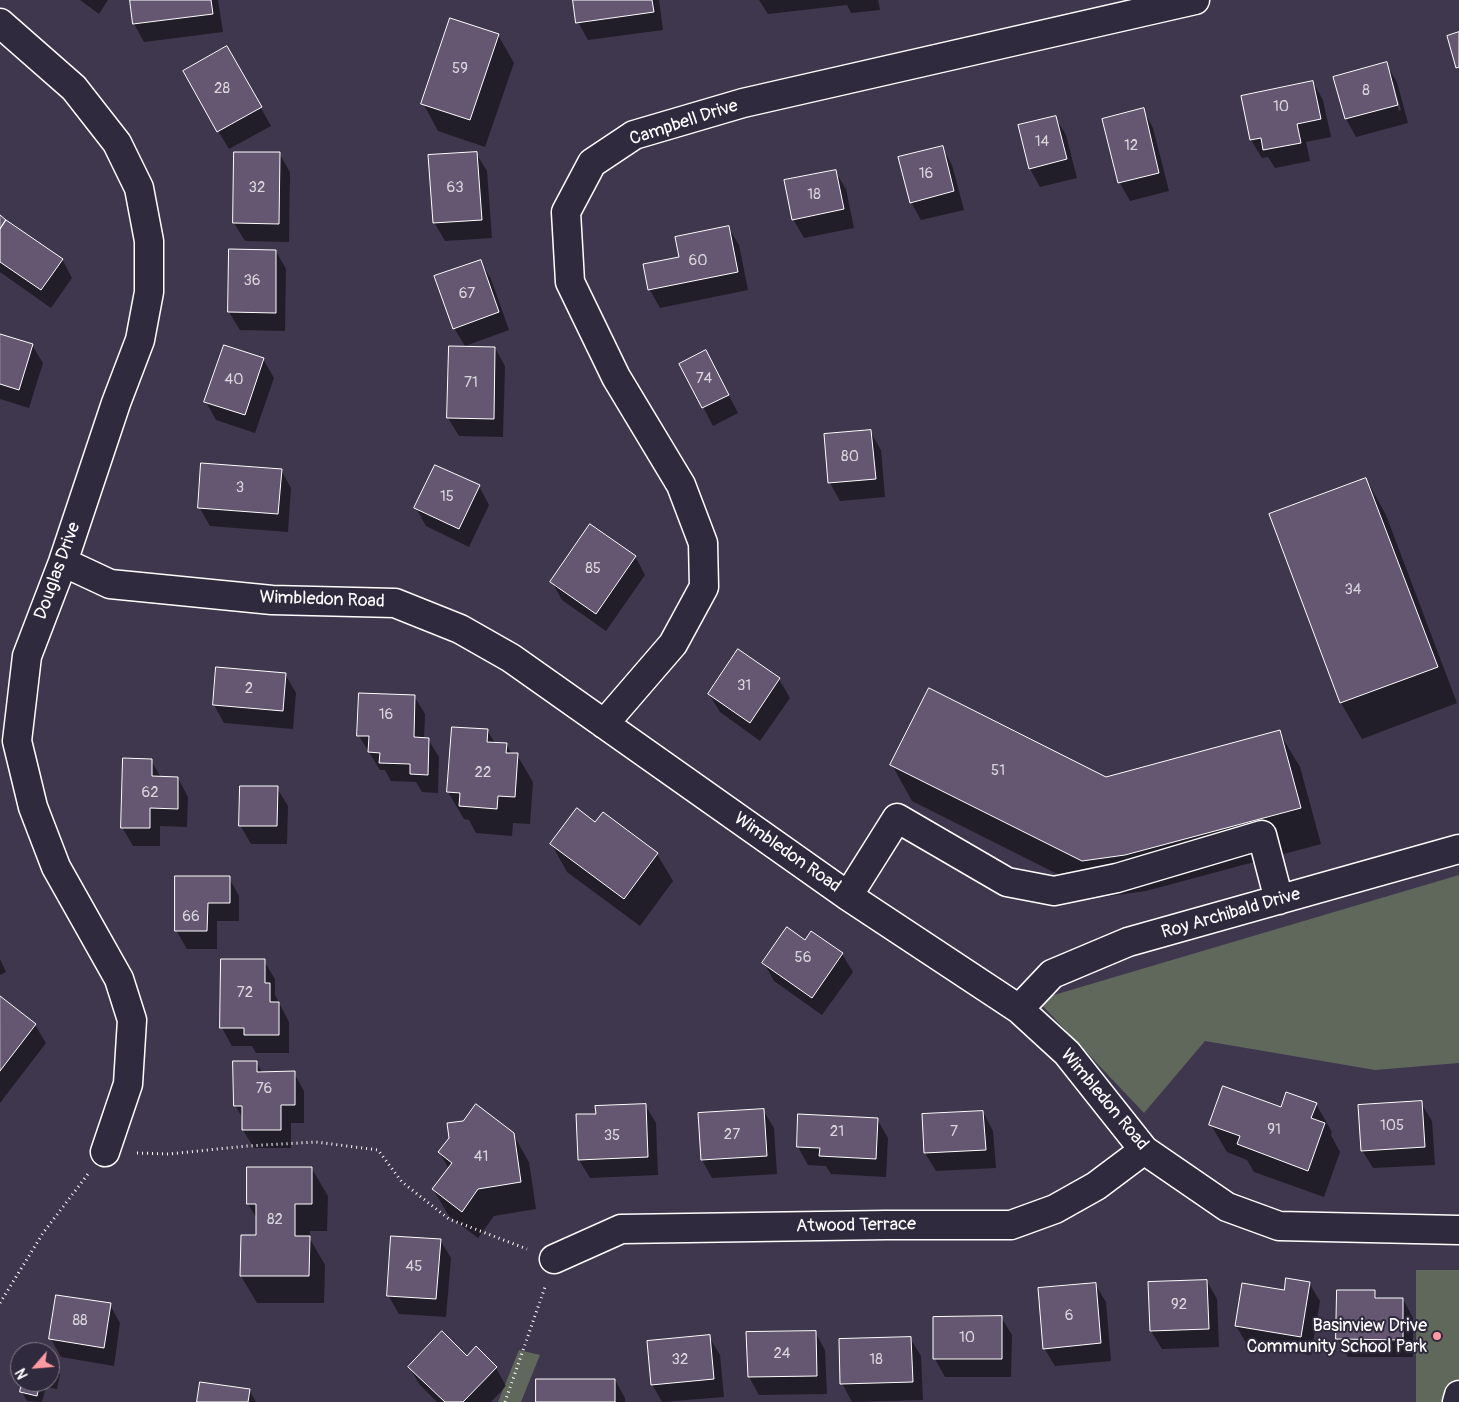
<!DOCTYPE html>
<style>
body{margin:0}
#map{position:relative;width:1459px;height:1402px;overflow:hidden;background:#3f374d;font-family:Pangolin,sans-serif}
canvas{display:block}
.north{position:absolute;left:10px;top:1342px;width:50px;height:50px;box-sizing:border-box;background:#2f2a3d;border:1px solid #827f8b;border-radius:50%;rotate:243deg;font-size:14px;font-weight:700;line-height:20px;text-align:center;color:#fff}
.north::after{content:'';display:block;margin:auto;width:18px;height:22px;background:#ff9aa2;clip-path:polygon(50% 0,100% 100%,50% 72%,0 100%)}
</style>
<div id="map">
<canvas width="1459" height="1402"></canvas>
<div class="north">N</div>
</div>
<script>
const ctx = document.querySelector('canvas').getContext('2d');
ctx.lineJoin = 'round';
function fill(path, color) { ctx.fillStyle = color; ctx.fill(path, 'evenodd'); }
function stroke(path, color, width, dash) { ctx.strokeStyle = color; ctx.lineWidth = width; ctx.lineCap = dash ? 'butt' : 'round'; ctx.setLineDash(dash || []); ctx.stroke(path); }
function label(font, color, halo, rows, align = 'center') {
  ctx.font = font + ' Pangolin,sans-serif'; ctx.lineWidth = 4; ctx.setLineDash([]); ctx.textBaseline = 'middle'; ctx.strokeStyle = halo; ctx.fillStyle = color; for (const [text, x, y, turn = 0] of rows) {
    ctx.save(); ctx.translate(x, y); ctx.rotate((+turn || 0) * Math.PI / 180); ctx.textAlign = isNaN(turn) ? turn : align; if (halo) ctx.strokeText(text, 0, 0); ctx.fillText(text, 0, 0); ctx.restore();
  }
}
fill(new Path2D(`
 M1459,875v188l-84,7 -170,-29 -61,72 -107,-113z
 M1416,1270h43v132h-43z
 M519,1350l21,5 -19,47h-23z`), '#60685c');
fill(new Path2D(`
 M80,0h28l-9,14z
 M131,0h87l5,32 -79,10 -10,-18z
 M575,0h84l4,30 -75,10 -10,-18z
 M759,0h119l2,10 -29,3 -4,-8 -79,9z
 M498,35l16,28 -29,84 -47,-16 -15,-28z
 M227,48l44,78 -42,23 -11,-18z
 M1386,64l11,18 11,41 -52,14 -10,-18 -12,-41zM1391,82h2l8,28 -2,1z
 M1313,82l10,18 8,37 -25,5 4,19 -35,7 -7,-11 -6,1 -11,-18z
 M1143,110l10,18 16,63 -39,10 -10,-18z
 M1055,117l11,18 11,43 -37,9 -10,-18 -11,-43z
 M942,147l10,18 12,45 -43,10 -10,-18z
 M279,153l11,19 -1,70 -44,-1 -11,-18z
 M476,153l11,18 5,67 -47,3 -11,-19z
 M835,171l11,18 8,39 -50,10 -11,-19z
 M0,217l62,42 10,19 -21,30 -51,-36z
 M728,227l11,18 9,45 -88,18 -10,-18 -5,-25 35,-7z
 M276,251l10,18 -1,62 -45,-1 -11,-18z
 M480,261l11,18 18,51 -44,16 -11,-18z
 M0,335l32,10 11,18 -14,45 -29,-9z
 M495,348l10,18 -2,71 -44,-1 -11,-18z
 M263,359l11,19 -19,55 -39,-13 -10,-18z
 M681,364l35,6 22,43 -25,13z
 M870,431l11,19 4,47 -45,4 -10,-18z
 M281,470l10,18 -3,44 -78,-6 -11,-19z
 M1366,479l20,36 71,188 -95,36 -21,-36 -71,-188z
 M479,486l10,19 -20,42 -43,-21 -10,-18z
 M635,556l10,19 -39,56 -44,-31 -10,-18z
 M738,651l41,28 11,19 -30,43 -40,-29 -11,-18z
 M285,674l11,19 -3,36 -69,-6 -10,-18z
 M414,696l11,18 -1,25h4l11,18 -1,36 -16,-1 -6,-10 -25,-1 -6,-11h-5l-21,-34z
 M487,730l8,13 11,1 6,10 5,1 16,27 -3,42 -17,-1 -1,13 -36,-3 -7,-13 -5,-1 -16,-27z
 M1279,732l21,35 21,77 -175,47 -43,6 -191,-96 -20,-36 214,13z
 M151,760l10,18h17l10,19 -1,30 -27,-1v20h-27l-11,-19z
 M277,788l11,18 -1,38h-36l-11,-19z
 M595,824l62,30 16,27 -33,45 -73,-54 -15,-27z
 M229,878l10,18v25h-22v28h-30l-11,-19z
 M805,941l37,13 11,18 -31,43 -48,-34 -10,-18z
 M0,959l6,13 -6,3z
 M222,960l42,1 11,18v16l14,27v31h-33l-4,-7h-20l-10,-18z
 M0,998l35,27 11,18 -46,60z
 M256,1062l7,11h31l10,18v32h-13v25h-37l-11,-18v-11l-8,-14z
 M1421,1103l11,18 3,44 -62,3 -11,-18z
 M1316,1104l16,28 -1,3 9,17 -16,45 -70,-25 -7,-12 -20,-8 -16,-27 70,-17z
 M645,1105l11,18 2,52 -68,3 -11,-18 18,-45z
 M763,1110l11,18 3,46 -65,4 -10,-18 -3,-46z
 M983,1112l10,19 3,37 -60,3 -11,-18z
 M877,1119l11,19 -2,39 -55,-3 -5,-8 -18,-1 -10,-18z
 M513,1134l16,28 7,47 -42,7 -16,22 -29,-22 -16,-27 16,-20 -10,-17z
 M312,1169l16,27 -1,35h-17v8l15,26 -1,38h-67l-16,-27 16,-40v-17l-9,-15z
 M440,1240l11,18 -5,59 -47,-3 -11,-19z
 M1207,1281l10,18 2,48 -57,2 -11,-18z
 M1309,1283l11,18 -9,54 -64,-11 -11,-18z
 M1095,1284l11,18 5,59 -56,5 -11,-18z
 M1374,1292l4,7h25l10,19v39h-65l-11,-19z
 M110,1305l10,18 -6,43 -53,-9 -10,-18z
 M1001,1317l11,18 -1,42h-66l-10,-18z
 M815,1332l10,18 2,44 -68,1 -10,-18 -1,-44z
 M709,1337l11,18 4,42 -62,5 -10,-18z
 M910,1338l11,18 2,44 -71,2 -10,-19z
 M468,1357l28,11 10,18 -15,16h-54l-17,-17 -11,-18z
 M50,1364l4,1 6,9 -3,15 -11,-2 -4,15 -15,-1 -5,-9 2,-10h26z
 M615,1380l10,18v4h-88z
 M249,1390l7,12h-58z`), '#0007');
const building = new Path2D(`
 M130,0h81l2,14 -80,10z
 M573,0h79l2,12 -78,11z
 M450,18l49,16 -29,86 -49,-16z
 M1459,32v35l-3,1 -9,-32z
 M227,46l35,61 -45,25 -34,-61z
 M1387,62l11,43 -53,14 -12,-42z
 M1313,81l8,38 -24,5 4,19 -38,7 -2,-12 -11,2 -9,-44z
 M1144,108l15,65 -41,10 -16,-64z
 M1056,116l11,43 -38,10 -11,-44z
 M943,146l11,45 -44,12 -12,-46z
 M234,152h46l-1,72 -46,-1z
 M477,152l5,68 -49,3 -5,-68z
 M836,170l8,39 -52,11 -8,-40z
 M0,215l6,5 -6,9z
 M6,220l57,39 -22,31 -41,-28v-33z
 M729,226l9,46 -90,18 -5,-26 36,-7 -4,-20z
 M229,249l47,1v63l-48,-1z
 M481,260l18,52 -46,17 -19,-53z
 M0,334l33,10 -14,46 -19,-6z
 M224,345l40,13 -19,57 -41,-13z
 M449,346l46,1 -1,72 -47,-1z
 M706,350l23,45 -27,13 -23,-44z
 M871,430l5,49 -48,4 -4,-49z
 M201,463l81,6 -4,45 -80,-6z
 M435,465l45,20 -21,44 -45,-21z
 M1366,478l72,189 -98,36 -71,-189z
 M590,524l46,32 -40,58 -46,-32z
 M738,649l42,29 -30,45 -42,-29z
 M216,667l70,6 -3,38 -70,-6z
 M929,688l177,89 174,-47 21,78 -176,47 -43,6 -192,-96z
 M359,693l56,2 -1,42 15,1 -1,37 -18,-1v-10l-31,-1 1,-10 -12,-1 1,-16h-12z
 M452,727l36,2 -1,13 20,1 -1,10h12l-3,44 -17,-1 -1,13 -38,-3 1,-13 -13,-1z
 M123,758l29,1v17l26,1v32l-28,-1v20h-29z
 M240,786h38l-1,40h-38z
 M577,808l18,14 8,-10 55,41 -34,46 -74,-55z
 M175,876h55v27h-22l-1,28h-32z
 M787,927l18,13 6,-9 32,22 -31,45 -50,-35z
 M221,959h44v24h5v19h9v33h-35v-7h-24z
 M0,996l36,28 -36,47z
 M233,1061h24v11l38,-1v34h-14v25h-39v-24h-8z
 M1223,1086l58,21 5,-15 31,11 -6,15 14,5 -17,48 -71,-27 3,-8 -31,-11z
 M1422,1101l3,46 -64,4 -3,-46z
 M476,1104l38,29 7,49 -43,7 -16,23 -30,-23 20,-26 -14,-11 11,-14 -2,-15 16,-2z
 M646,1104l2,53 -70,3 -2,-46h20l-1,-8z
 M764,1109l3,47 -66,4 -3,-47z
 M983,1111l3,39 -62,3 -2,-39z
 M798,1114l80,4 -2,41 -57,-3 1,-8 -23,-1z
 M247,1167h65v37h-17v32h15l-1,40h-69l1,-41h15v-31h-9z
 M391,1236l50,3 -5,60 -49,-3z
 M1286,1278l24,4 -9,55 -66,-11 7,-43 42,7z
 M1207,1280l2,49 -59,2 -2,-49z
 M1096,1283l5,60 -58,6 -5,-61z
 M1337,1290h38v8h28v42l-67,-1z
 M56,1295l55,8 -7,45 -55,-9z
 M1002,1316v43h-69v-42z
 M442,1331l25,25 9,-10 21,21 -34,35h-18l-37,-35z
 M816,1331l1,45 -69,1 -2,-45z
 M710,1335l4,44 -63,6 -4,-44z
 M911,1337l2,45 -73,2 -1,-45z
 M50,1363l5,1 -3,17 -2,-1z
 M536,1379h79v23h-79z
 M22,1382h18l-3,14 -17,-4z
 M200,1382l50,7 -2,13h-51z`);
fill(building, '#655671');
stroke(building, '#fff', 1);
const minor = new Path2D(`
 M0,23l74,65 43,55 22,45 10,53v51l-9,48 -24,63 -53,159 -36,94 -10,85 16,66 23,60 63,112 13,41 -4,64 -23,68
 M63,562l47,22 162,16 123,3 65,26 51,29 337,238 171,113 48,44 77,97 83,57 52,19 180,4
 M604,724l69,-80 31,-57 -1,-44 -22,-58 -65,-108 -46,-95 -4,-70 26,-49 42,-28 109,-32 452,-103
 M848,896l49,-78 110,64 47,9 63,-13 145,-43 17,65
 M1019,1009l33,-35 76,-32 331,-93
 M554,1259l67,-30 265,-4h125l44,-16 41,-23 48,-36
 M1457,1402l2,-7`);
stroke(minor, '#fff', 31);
stroke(new Path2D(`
 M137,1153l32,1 78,-8 69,-4 62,8 24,32 47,37 78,30
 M0,1303l43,-70 45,-59
 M505,1402l40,-115`), '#fff', 3, [1, 4]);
stroke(minor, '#2f2a3d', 28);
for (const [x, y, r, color] of [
 [1437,1336,5,"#ff9aa2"]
]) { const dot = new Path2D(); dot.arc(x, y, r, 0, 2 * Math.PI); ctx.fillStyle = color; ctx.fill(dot); stroke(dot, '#2f2a3d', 2); }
label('15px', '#d8d5dc', null, [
 ["59",460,69],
 ["28",222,89],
 ["8",1366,91],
 ["10",1281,107],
 ["14",1042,142],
 ["12",1131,146],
 ["16",926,174],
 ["32",257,188],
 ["63",455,188],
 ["18",814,195],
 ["60",698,261],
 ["36",252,281],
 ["67",467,294],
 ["74",704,379],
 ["40",234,380],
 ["71",471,383],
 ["80",850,457],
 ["3",240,488],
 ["15",447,497],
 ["85",593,569],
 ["34",1353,590],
 ["31",744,686],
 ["2",249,689],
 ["16",386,715],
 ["51",998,771],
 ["22",483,773],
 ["62",150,793],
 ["66",191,917],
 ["56",803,958],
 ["72",245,993],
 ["76",264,1089],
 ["105",1392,1126],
 ["91",1274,1130],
 ["21",837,1132],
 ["7",954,1132],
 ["27",732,1135],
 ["35",612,1136],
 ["41",481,1157],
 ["82",275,1220],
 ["45",414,1267],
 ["92",1179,1305],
 ["6",1069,1316],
 ["88",80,1321],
 ["10",967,1338],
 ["24",782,1354],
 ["32",680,1360],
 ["18",876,1360]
]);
label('18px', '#fff', '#2f2a3d', [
 ["Campbell Drive",684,123,-18],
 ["Douglas Drive",58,571,-70],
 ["Wimbledon Road",322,600,2],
 ["Wimbledon Road",787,853,35],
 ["Roy Archibald Drive",1231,914,-16],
 ["Wimbledon Road",1104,1100,50],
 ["Atwood Terrace",856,1226,-1]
]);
label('18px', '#fff', '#2f2a3d', [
 ["Basinview Drive",1427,1326],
 ["Community School Park",1427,1347]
], 'right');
</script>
